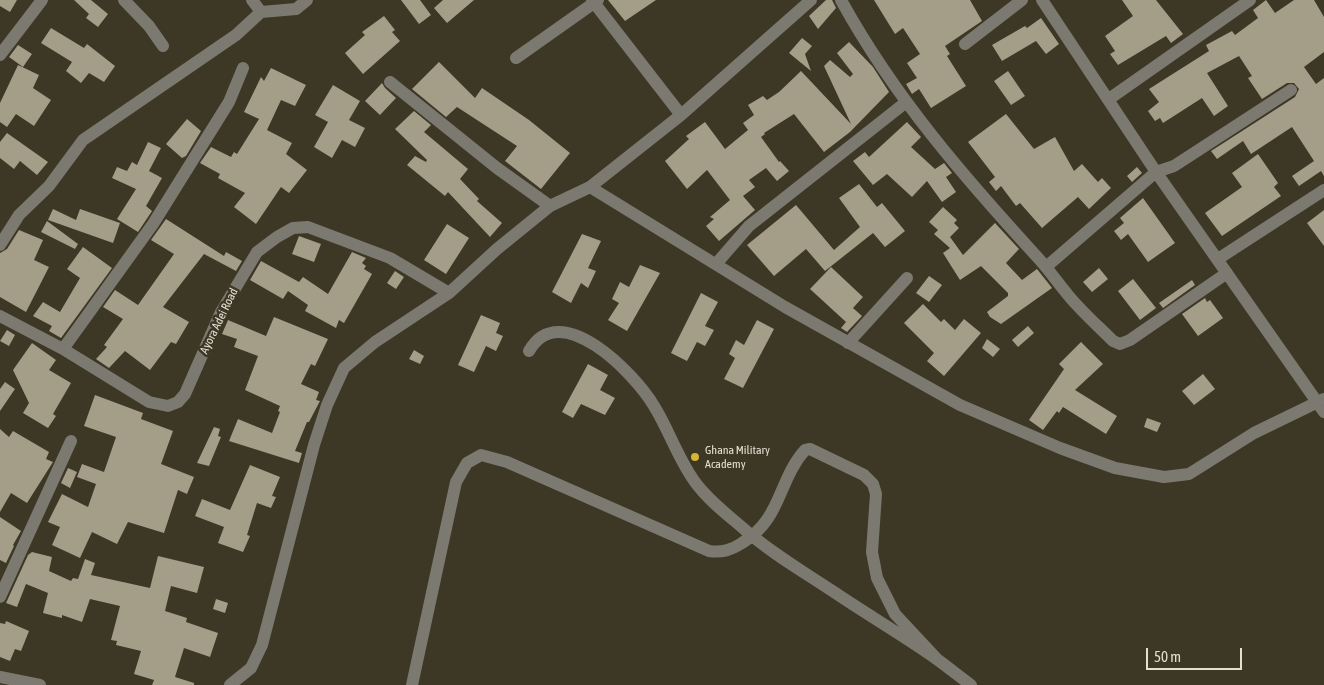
<!DOCTYPE html>
<style>
body{margin:0}
#map{position:relative;width:1324px;height:685px;overflow:hidden;background:#3d3725;font-family:"Asap Condensed",sans-serif}
canvas{display:block}
.scale{position:absolute;left:1146px;top:648px;width:96px;height:22px;box-sizing:border-box;border:2px solid #e2dfd3;border-top:0;padding-left:6px;font-size:15px;line-height:18px;white-space:nowrap;color:#e2dfd3;-webkit-text-stroke:4px #3d3725;paint-order:stroke}
</style>
<div id="map">
<canvas width="1324" height="685"></canvas>
<div class="scale">50 m</div>
</div>
<script>
const ctx = document.querySelector('canvas').getContext('2d');
ctx.lineJoin = 'round';
function fill(path, color) { ctx.fillStyle = color; ctx.fill(path, 'evenodd'); }
function stroke(path, color, width, dash) { ctx.strokeStyle = color; ctx.lineWidth = width; ctx.lineCap = dash ? 'butt' : 'round'; ctx.setLineDash(dash || []); ctx.stroke(path); }
function label(font, color, halo, rows, align = 'center') {
  ctx.font = font + ' "Asap Condensed",sans-serif'; ctx.lineWidth = 5; ctx.setLineDash([]); ctx.textBaseline = 'middle'; ctx.strokeStyle = halo; ctx.fillStyle = color; for (const [text, x, y, turn = 0] of rows) {
    ctx.save(); ctx.translate(x, y); ctx.rotate((+turn || 0) * Math.PI / 180); ctx.textAlign = isNaN(turn) ? turn : align; if (halo) ctx.strokeText(text, 0, 0); ctx.fillText(text, 0, 0); ctx.restore();
  }
}
fill(new Path2D(`
 M0,0h17l-7,12 -10,-6z
 M74,0h17l17,14 -10,13 -12,-9 3,-4z
 M401,0h19l11,15 -12,9z
 M443,0h31l-27,23 -13,-15z
 M608,0h48l-31,21z
 M826,0h6l4,8 -18,21 -9,-13z
 M874,0h96l12,21 -37,25 5,8 -3,2 19,30 -35,22 -12,-19 -7,5 -6,-10 11,-6 -10,-15 13,-9 -17,-26 -8,6z
 M1122,0h34l27,34 -12,9 -5,-7 -48,29 -8,-11 5,-3 -10,-15 28,-20z
 M1266,0l9,13 19,-13h20l10,17v35l-20,15 12,17 8,-6v98l-3,-5 -22,15 -7,-10 22,-15 -22,-34 -41,27 -8,-13 -26,18 -6,-8 84,-54 4,-8 -5,-6h-7l-25,16 -14,-21 4,-2 -13,-20 -32,17 21,33 -14,10 -12,-18 -39,25 -3,-5 -5,3 -7,-10 11,-9 -10,-13 60,-38 -3,-6 26,-14 3,4 23,-17 -5,-8z
 M384,16l11,14 -3,2 8,9 -37,33 -18,-21 20,-18 -3,-3z
 M1041,18l18,26 -13,10 -10,-13 -34,20 -10,-16 33,-19 2,2z
 M51,28l33,20 3,-4 28,22 -11,16 -15,-9 -8,10 -15,-12 6,-9 -31,-19z
 M802,38l10,8 -7,8 6,17 -22,-18z
 M849,42l24,25 16,25 -39,40 -26,20 -30,-38 -30,19 1,1 -4,3 18,25 1,-1 9,10 -12,10 -11,-13 -17,12 6,7 -12,9 12,14 -36,31 -13,-15 8,-7 -4,-2 20,-17 -23,-30 -20,19 -22,-28 24,-22 -3,-3 19,-14 20,27 23,-19 -5,-7 11,-8 -6,-10 15,-9 4,4 12,-8 22,-21 50,53 -27,-58 6,-6 20,17 3,-3 -16,-21z
 M18,45l14,9 -9,13 -14,-10z
 M439,62l36,36 7,-10 47,32 41,33 -29,36 -36,-28 12,-15 -60,-39 -11,10 -34,-28z
 M18,65l21,10 -6,13 18,12 -17,26 -18,-12 -9,13 -7,-5v-19z
 M271,68l35,17 -11,21 -14,-6 -14,30 25,13 -6,11 21,16 -18,23 -8,-6 -25,37 -22,-17 11,-14 -27,-15 2,-4 -20,-11 11,-16 20,10 3,-5 3,2 22,-35 -15,-7 17,-35 3,4z
 M1008,71l17,25 -14,9 -17,-24z
 M382,83l3,5 11,10 -16,17 -15,-14z
 M333,85l27,16 -11,19 16,8 -10,19 -13,-7 -10,18 -18,-11 14,-25 -13,-7z
 M414,111l17,14 -7,7 44,37 -8,10 19,20 -2,2 25,22 -12,14 -42,-45 -3,4 -38,-31 8,-9 11,6 1,-2 -32,-31z
 M1006,114l28,35 21,-12 19,34 8,-7 16,18 4,-4 9,10 -22,21 -11,-12 -36,31 -22,-25 -4,3 -15,-20 -5,5 -7,-9 6,-5 -27,-35z
 M187,119l14,12 -15,25 -4,2 -16,-14z
 M907,122l14,15 -10,10 24,22 9,-6 8,10 -6,4 10,15 -14,10 -15,-21 -15,16 -25,-23 -14,11 -20,-24 12,-9 4,5z
 M7,133l41,29 -11,13 -17,-14 -6,8 -14,-11v-16z
 M148,142l13,6 -12,23 13,7 -16,28 6,5 -14,21 -21,-13 19,-30 -24,-11 5,-11 10,4 5,-9 5,3z
 M1258,154l20,29 -4,4 7,9 -59,40 -17,-23 37,-26 -10,-14z
 M1137,167l5,6 -10,9 -5,-6z
 M859,184l18,23 5,-4 23,28 -20,16 -12,-14 -48,38 -19,-22 -32,27 -27,-31 49,-40 38,45 26,-23 -21,-29z
 M1143,198l32,45 -27,19 -20,-28 -7,6 -7,-9 10,-8 -4,-5z
 M943,207l14,13 -3,3 5,5 -9,9 13,18 32,-32 24,26 -13,14 16,17 15,-11 15,19 -51,36 -11,-7 -3,-5 21,-16v-3l-27,-27 -21,14 -17,-27 7,-5 -16,-14 4,-4 -9,-8z
 M53,209l23,11 4,-11 40,14 -7,20 -65,-23z
 M1324,210v36l-17,-23z
 M166,219l58,37 2,-4 16,9 -6,10 -32,-17 -41,53 26,15 -13,22 -5,-2 -21,28 -25,-19 -16,17 -13,-9 11,-12 -3,-2 19,-26 -20,-12 12,-17 23,15 36,-51 -23,-14z
 M47,221l31,23 -3,5 -34,-17z
 M447,224l22,14 -23,36 -22,-14z
 M19,230l24,10 -9,20 15,7 -23,45 -26,-15v-44l7,-4z
 M582,234l19,7 -13,27 8,3 -8,17 -7,-5 -10,20 -19,-11z
 M299,236l22,8 -7,18 -22,-8z
 M83,247l29,21 -51,70 -12,-7 3,-5 -19,-10 10,-14 17,10 20,-34 -13,-9z
 M352,252l14,6 -4,5 4,3 -2,3 8,5 -28,49 -5,-3 -3,8 -31,-17 3,-6 -20,-14 -5,8 -33,-19 11,-19 38,21 4,-5 25,17z
 M640,265l20,8 -33,58 -19,-11 11,-17 -7,-4 8,-17 9,5z
 M831,267l32,30 -10,11 9,8 -15,16 -6,-4 5,-6 -36,-33z
 M1099,268l9,11 -16,13 -9,-10z
 M395,271l9,6 -8,12 -9,-6z
 M929,276l13,9 -13,17 -13,-9z
 M1133,279l23,29 -16,12 -22,-29z
 M1192,280l3,5 -32,23 -4,-5z
 M701,293l17,9 -13,24 9,4 -9,16 -8,-4 -10,19 -16,-8z
 M1205,298l2,4 3,-2 13,18 -25,18 -16,-22z
 M923,304l18,18 3,-3 11,11 9,-11 17,14 -37,43 -17,-15 7,-8 -30,-30z
 M481,315l19,8 -4,10 7,3 -7,15 -10,-5 -12,26 -16,-7z
 M274,317l54,22 -13,27 -4,-2 -10,20 18,8 -3,8 4,1 -11,21h-2l-12,29 7,2 -3,10 -70,-22 9,-22 34,14 8,-21 -2,-1 2,-5 -35,-16 13,-34 -24,-9 3,-8 -15,-5 6,-14 38,16z
 M757,320l17,9 -31,59 -19,-9 11,-21 -6,-4 7,-14 8,5z
 M1028,326l6,7 -16,14 -6,-7z
 M7,330l8,5 -6,11 -9,-5z
 M987,339l13,10 -7,8 -11,-9z
 M1081,342l22,22 -28,26 42,26 -11,18 -43,-27 -4,6 -2,-2 -14,19 -14,-10 35,-51 -5,-5z
 M32,343l24,17 -7,10 22,13 -18,31 3,2 -8,12 -25,-15 6,-10 -16,-33z
 M414,350l10,6 -4,8 -11,-5z
 M588,364l20,11 -8,15 15,8 -10,17 -24,-11 -8,14 -11,-6z
 M1203,374l12,15 -21,16 -12,-14z
 M5,382l10,7 -15,22v-22z
 M95,395l48,18 -2,6 32,12 -12,33 33,13 -7,17 -9,-4 -14,43 -36,-11 -11,22 -25,-12 -12,26 -28,-13 8,-18 -12,-5 14,-28 26,13 8,-23 -19,-7 5,-13 22,8 12,-35 -32,-11z
 M1147,418l14,5 -4,9 -13,-5z
 M214,427l6,2 -2,7 3,1 -12,29 -12,-3z
 M0,429l9,8 4,-6 36,21 -3,7 7,3 -26,41 -16,-10 -11,19z
 M250,465l30,12 -8,19 4,1 -5,11 -14,-5 -10,32 3,1 -7,16 -25,-9 6,-16 -29,-11 7,-17 28,11z
 M68,468l9,4 -7,16 -9,-5z
 M0,517l21,14 -8,14 1,1 -8,17 -6,-3z
 M32,552l20,5 -3,14 22,10 2,-3 5,1 7,-20 10,4 -4,12 59,13 8,-32 46,11 -7,26 -26,-7 -6,25 22,7 -1,4 32,11 -8,24 -26,-9 -9,29 19,6v2h-42l2,-5 -20,-6 7,-23 -25,-6 1,-4 -6,-1 9,-34 -30,-7 -8,23 -20,-7v3l-19,-5 5,-20 -22,-9 -9,23 -11,-4 22,-48z
 M216,599l12,4 -3,10 -12,-4z
 M6,621l23,10 -8,20 -6,-2 -5,12 -10,-4v-34l5,1z`), '#a49d88');
stroke(new Path2D(`
 M124,0l25,26 14,20
 M252,0l9,12
 M592,0l89,115
 M841,0c54,98 123,177 198,259 10,11 19,24 29,36 13,16 30,31 45,46l7,3 10,-4 97,-67
 M1042,0l114,172 168,240
 M965,44l57,-44
 M0,55l42,-55
 M516,58l82,-58
 M390,82l107,86 53,38
 M1109,99l141,-99
 M590,187l195,120 175,98 100,43 55,20 49,9 25,-3 65,-41 70,-34
 M0,245l19,-30 30,-29 34,-46 153,-105 25,-23 35,-3 11,-9
 M1218,259l106,-69
 M716,264l33,-38 156,-123
 M1046,267l110,-95 18,-6 117,-76
 M0,316l63,33 86,53 19,4 10,-4 7,-8 36,-82 36,-60 20,-15 16,-9 15,-1 82,31 59,35
 M848,343l59,-65
 M63,349l90,-125 76,-122 14,-34
 M529,351c31,-55 106,23 125,55 15,24 24,53 41,76 13,18 33,33 49,47 27,24 60,43 90,63 34,23 70,44 104,68 11,8 22,17 33,25
 M0,597l71,-156
 M0,677l40,8
 M230,685l21,-17 11,-23 52,-200 13,-40 17,-37 31,-26 74,-49 48,-44 53,-43 40,-19 91,-72 130,-115
 M412,685l44,-203 11,-19 14,-8 26,7 202,89c13,2 22,-1 33,-8 40,-24 36,-63 63,-93l5,-1 54,26 9,9 3,10 -4,58 5,26 18,36 42,45`), '#7c7970', 12);
for (const [x, y, r, color] of [
 [695,457,5,"#d7b434"]
]) { const dot = new Path2D(); dot.arc(x, y, r, 0, 2 * Math.PI); ctx.fillStyle = color; ctx.fill(dot); stroke(dot, '#3d3725', 2); }
label('12px', '#e2dfd3', '#3d3725', [
 ["Ayora Adei Road",219,321,-64]
]);
label('12px', '#e2dfd3', '#3d3725', [
 ["Ghana Military",705,450],
 ["Academy",705,464]
], 'left');
</script>
